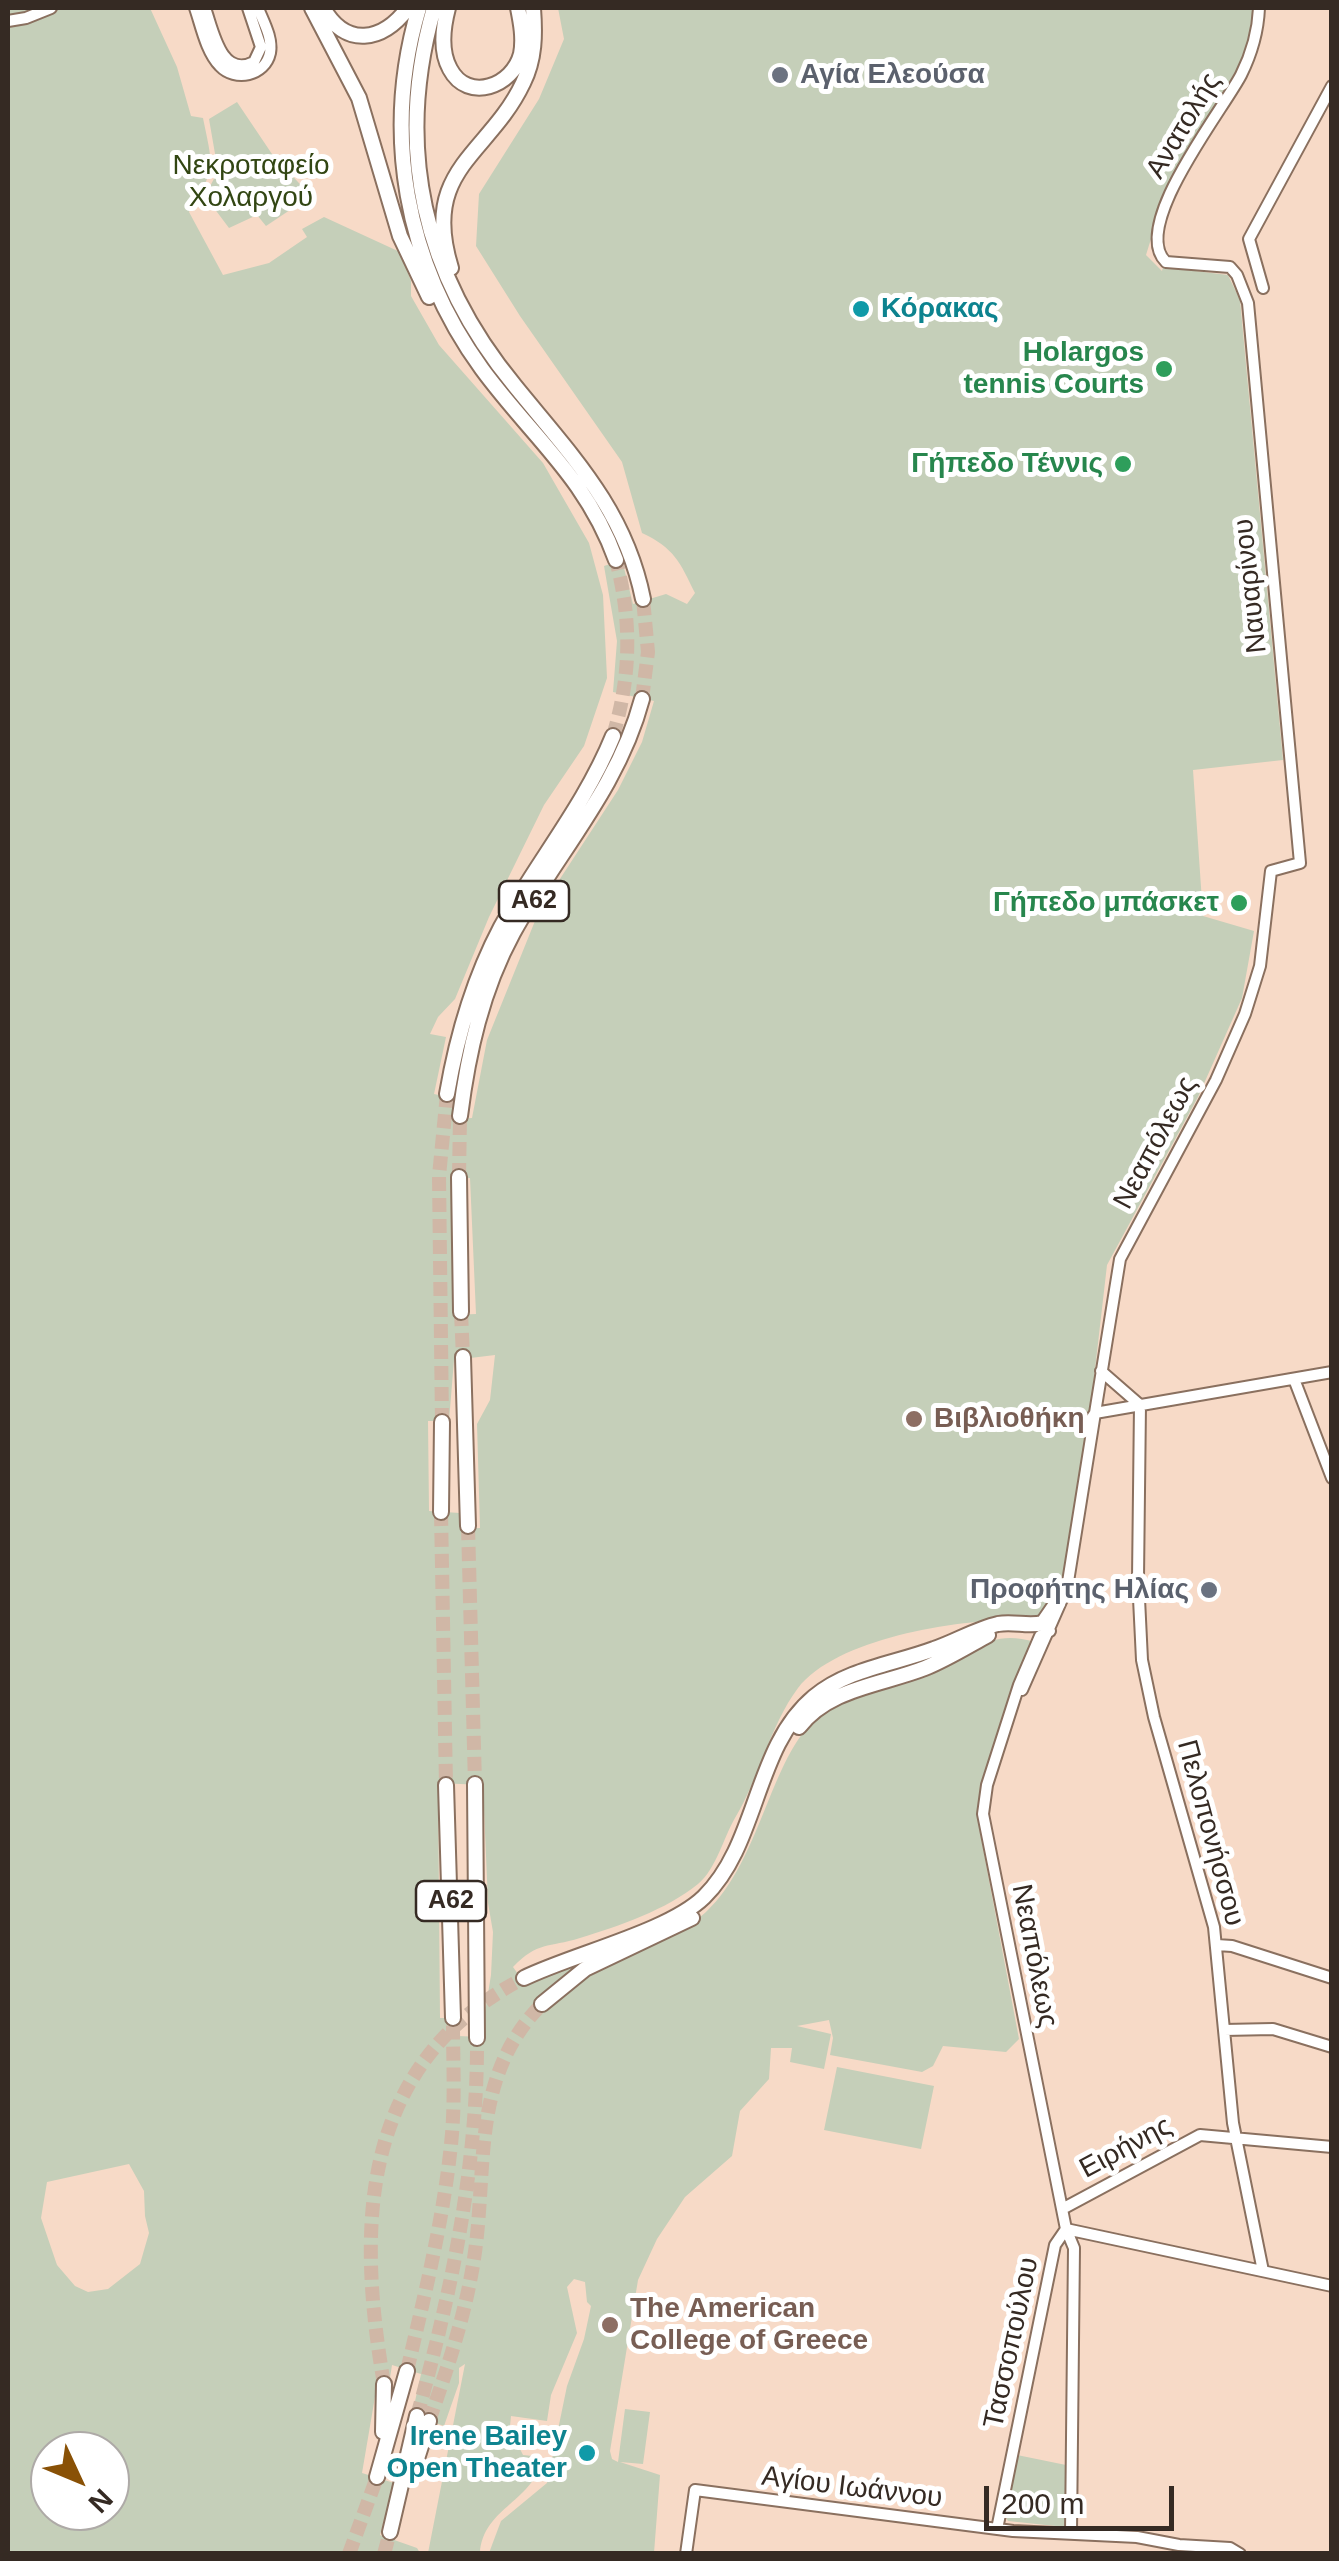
<!DOCTYPE html>
<meta charset="utf-8">
<style>
body{margin:0}
#map{position:relative;width:1339px;height:2561px;overflow:hidden;background:#f7dac7;font-family:Helvetica,sans-serif}
canvas{display:block}
.frame{position:absolute;inset:0;border:10px solid #352a23;pointer-events:none}
.north{position:absolute;left:30px;top:2431px;width:100px;height:100px;box-sizing:border-box;background:#fff;border:2px solid #aeaaa7;border-radius:50%;rotate:134deg;font-size:28px;font-weight:700;line-height:40px;text-align:center;color:#352a23}
.north::after{content:'';display:block;margin:auto;width:35px;height:45px;background:#895106;clip-path:polygon(50% 0,100% 100%,50% 72%,0 100%)}
.scale{position:absolute;left:984px;top:2486px;width:190px;height:45px;box-sizing:border-box;border:5px solid #352a23;border-top:0;padding-left:12px;font-size:30px;line-height:35px;white-space:nowrap;color:#352a23;-webkit-text-stroke:8px #fff;paint-order:stroke}
</style>
<div id="map">
<canvas width="1339" height="2561"></canvas>
<div class="frame"></div>
<div class="north">N</div>
<div class="scale">200 m</div>
</div>
<script>
const ctx = document.querySelector('canvas').getContext('2d');
ctx.lineJoin = 'round';
function fill(path, color) { ctx.fillStyle = color; ctx.fill(path, 'evenodd'); }
function stroke(path, color, width, dash) { ctx.strokeStyle = color; ctx.lineWidth = width; ctx.lineCap = dash ? 'butt' : 'round'; ctx.setLineDash(dash || []); ctx.stroke(path); }
function label(font, color, halo, rows, align = 'center') {
  ctx.font = font + ' Helvetica,sans-serif'; ctx.lineWidth = 10; ctx.setLineDash([]); ctx.textBaseline = 'middle'; ctx.strokeStyle = halo; ctx.fillStyle = color; for (const [text, x, y, turn = 0] of rows) {
    ctx.save(); ctx.translate(x, y); ctx.rotate((+turn || 0) * Math.PI / 180); ctx.textAlign = isNaN(turn) ? turn : align; if (halo) ctx.strokeText(text, 0, 0); ctx.fillText(text, 0, 0); ctx.restore();
  }
}
fill(new Path2D(`
 M8,8h142l27,59 14,49 12,2c10,50 14,49 -14,94l34,63 46,-12 38,-26 -5,-8 22,-12 76,35 11,29v15l28,49 104,118 46,80 14,52 4,83 -23,68 -40,59 -55,112 -34,82 -17,18 -8,17 16,3 -12,57 18,4v21l20,-1 15,-78 52,-129 79,-121 24,-48 12,-41 -41,-9 4,-51 -13,-75 18,-6 11,44 33,-10 21,10 8,-11c-15,-31 -21,-45 -53,-60l-20,-71 -102,-146 -44,-70 3,-52 60,-95 25,-60 -6,-31h699l-6,38 -14,31 -71,113 -20,65 16,16 1,-4 65,8 12,25 43,460 -90,10 10,146 51,15 -12,67 -44,99 -91,168 -16,139 -28,172 -3,13 -19,31c-64,-4 -201,14 -243,68 -29,39 -38,89 -63,130 -12,21 -19,51 -37,66 -32,26 -79,42 -118,54 -32,10 -42,3 -67,29l13,18 12,-10 58,-17 -57,40 -3,4 10,8c41,-53 114,-56 160,-98 57,-53 64,-162 118,-200 33,-22 77,-25 113,-43 38,-18 53,-40 98,-27l-56,163v22l40,212 -13,13 -63,-6 -10,20 -11,6 -92,-17 3,-17 -4,-18 -32,6 34,8 -7,35 -34,-7 2,-14h-21l-2,31 -29,32 -8,45 -47,41 -28,42 -19,41 -28,171 2,8 6,3 7,-53 25,3 -7,52 -23,-2 40,13 -6,78h-165l12,-32 46,-38 20,-97 17,-47 7,-33 -4,-4 -2,-20 -11,-3 -7,8 10,46 -26,62 -4,26 -36,-5 -2,20 14,3 -4,8 4,8 19,2c-6,44 -59,50 -62,96h-52l37,-189 -6,4v15l-15,43 -32,-11 9,-41 -29,-9 -3,19 -12,1 -15,88 32,10 -14,52 37,13 3,5 -412,1zM470,1178l6,136 -23,1 -2,-136zM495,1355l-5,45 -13,24 3,104 -20,1v-16l-31,-2 -1,-90h21l5,-61zM438,1783l45,2 5,118 5,29 -2,43 -10,62 -23,-1v-18h-18zM129,2164l15,27 1,25 4,17 -9,31 -32,25 -20,3 -13,-6 -18,-21 -16,-47 6,-36zM50,2451h60v60h-60z
 M237,102l35,52 39,42 -45,30 -9,-11 -28,13 -24,-32 13,-25 -9,-52z
 M837,2067l97,19 -13,63 -97,-19z
 M1017,2455l49,10 -1,62 -57,-6 -3,-5z`), '#c5cfb9');
stroke(new Path2D(`
 M642,699l6,-47 -5,-53
 M613,736c18,-60 19,-115 3,-176
 M459,1177l1,-61
 M461,1312l2,45
 M442,1422l-3,-246 8,-82
 M441,1512l5,273
 M468,1526l7,258
 M407,2371c18,-78 38,-157 45,-237 3,-37 1,-73 1,-110
 M384,2384c-28,-161 -24,-321 140,-406
 M417,2416c34,-121 61,-251 60,-378
 M429,2421c18,-51 35,-102 44,-156 16,-94 -5,-186 69,-261
 M349,2554l28,-77
 M384,2554l6,-22`), '#d0b7a6', 14, [14, 7]);
const secondary = new Path2D(`
 M195,8c6,17 11,44 25,58 15,16 45,10 50,-13 3,-15 -7,-32 -12,-45
 M205,8c8,22 16,71 49,54l7,-15 -13,-39
 M1259,8c-1,24 -7,45 -18,67 -18,35 -112,152 -75,187l64,5 7,8 11,28 52,560 -29,8 -11,95 -15,48 -29,66 -96,179 -25,154 237,-41
 M8,21l18,-3 25,-10
 M1263,288l-14,-49 83,-153
 M1101,1371l39,34
 M1294,1379l38,99
 M1140,1405l-2,173 4,82 12,57 60,210 19,196 30,148
 M1050,1631l-10,5 -21,49 -32,100 -4,29 83,415 8,19 -3,284
 M1022,1690l45,-102 28,-175 -4,6v17
 M1217,1945l15,1 100,32
 M1224,2030l49,-1 59,18
 M1064,2208l136,-73 132,12
 M1066,2229l266,57
 M997,2529l58,-284 11,-16
 M686,2554l9,-64 318,41 124,6 42,8 51,3 10,6`);
const highway = new Path2D(`
 M312,8l47,90 41,138 29,61
 M323,8c23,40 59,34 85,0
 M419,8c-37,124 -14,255 63,361 50,68 104,108 134,191
 M434,8c-40,139 -11,267 81,378 56,69 110,123 128,213
 M448,8c-5,19 -8,43 2,61 18,34 63,17 71,-15 3,-15 0,-31 -3,-46
 M451,268c-31,-99 38,-113 72,-185 12,-24 12,-49 10,-75
 M447,1094c10,-58 26,-114 54,-167 36,-65 84,-122 112,-191
 M460,1116c8,-63 22,-126 53,-183 44,-80 105,-144 129,-234
 M459,1177l2,135
 M463,1357l5,169
 M441,1512l1,-90
 M799,1727c30,-39 83,-42 126,-59 22,-9 43,-22 63,-33
 M475,1784l2,254
 M446,1785l7,233
 M524,1978c49,-24 144,-46 180,-81 55,-54 50,-150 110,-200 33,-28 80,-33 120,-48 21,-7 42,-20 64,-25 16,-3 30,3 45,-1l24,-35
 M542,2004l43,-35 107,-51
 M383,2432l1,-48
 M414,2468l15,-47
 M377,2477l30,-106
 M390,2532l27,-116`);
stroke(secondary, '#8a705f', 14);
stroke(highway, '#8a705f', 18);
stroke(secondary, '#fff', 10);
stroke(highway, '#fff', 14);
for (const [x, y, r, color] of [
 [780,75,10,"#6b7280"],
 [861,309,10,"#0f9aa8"],
 [1164,369,10,"#2e9e5b"],
 [1123,464,10,"#2e9e5b"],
 [1239,903,10,"#2e9e5b"],
 [914,1419,10,"#8d6e63"],
 [1209,1590,10,"#6b7280"],
 [610,2325,10,"#8d6e63"],
 [587,2453,10,"#0f9aa8"]
]) { const dot = new Path2D(); dot.arc(x, y, r, 0, 2 * Math.PI); ctx.fillStyle = color; ctx.fill(dot); stroke(dot, '#fff', 4); }
for (const [x, y, w] of [
 [534,901,70],
 [451,1901,70]
]) { const box = new Path2D(); box.roundRect(x - w / 2, y - 20, w, 40, 8); ctx.fillStyle = '#fff'; ctx.fill(box); stroke(box, '#352a23', 2.5); }
label('bold 25px', '#352a23', null, [
 ["Α62",534,901],
 ["Α62",451,1901]
]);
label('bold 28px', '#5b616d', '#fff', [
 ["Αγία Ελεούσα",800,75],
 ["Προφήτης Ηλίας",1189,1590,"right"]
], 'left');
label('28px', '#352a23', '#fff', [
 ["Ανατολής",1184,126,-59],
 ["Ναυαρίνου",1251,586,-96],
 ["Νεαπόλεως",1156,1143,-62],
 ["Πελοπονήσσου",1210,1833,75],
 ["Νεαπόλεως",1034,1956,79],
 ["Ειρήνης",1126,2148,-28],
 ["Τασσοπούλου",1012,2343,-78],
 ["Αγίου Ιωάννου",852,2488,7]
]);
label('28px', '#324613', '#fff', [
 ["Νεκροταφείο",251,166],
 ["Χολαργού",251,198]
]);
label('bold 28px', '#0d838f', '#fff', [
 ["Κόρακας",881,309],
 ["Irene Bailey",567,2437,"right"],
 ["Open Theater",567,2469,"right"]
], 'left');
label('bold 28px', '#27864d', '#fff', [
 ["Holargos",1144,353],
 ["tennis Courts",1144,385],
 ["Γήπεδο Τέννις",1103,464],
 ["Γήπεδο μπάσκετ",1219,903]
], 'right');
label('bold 28px', '#785e54', '#fff', [
 ["Βιβλιοθήκη",934,1419],
 ["The American",630,2309],
 ["College of Greece",630,2341]
], 'left');
</script>
